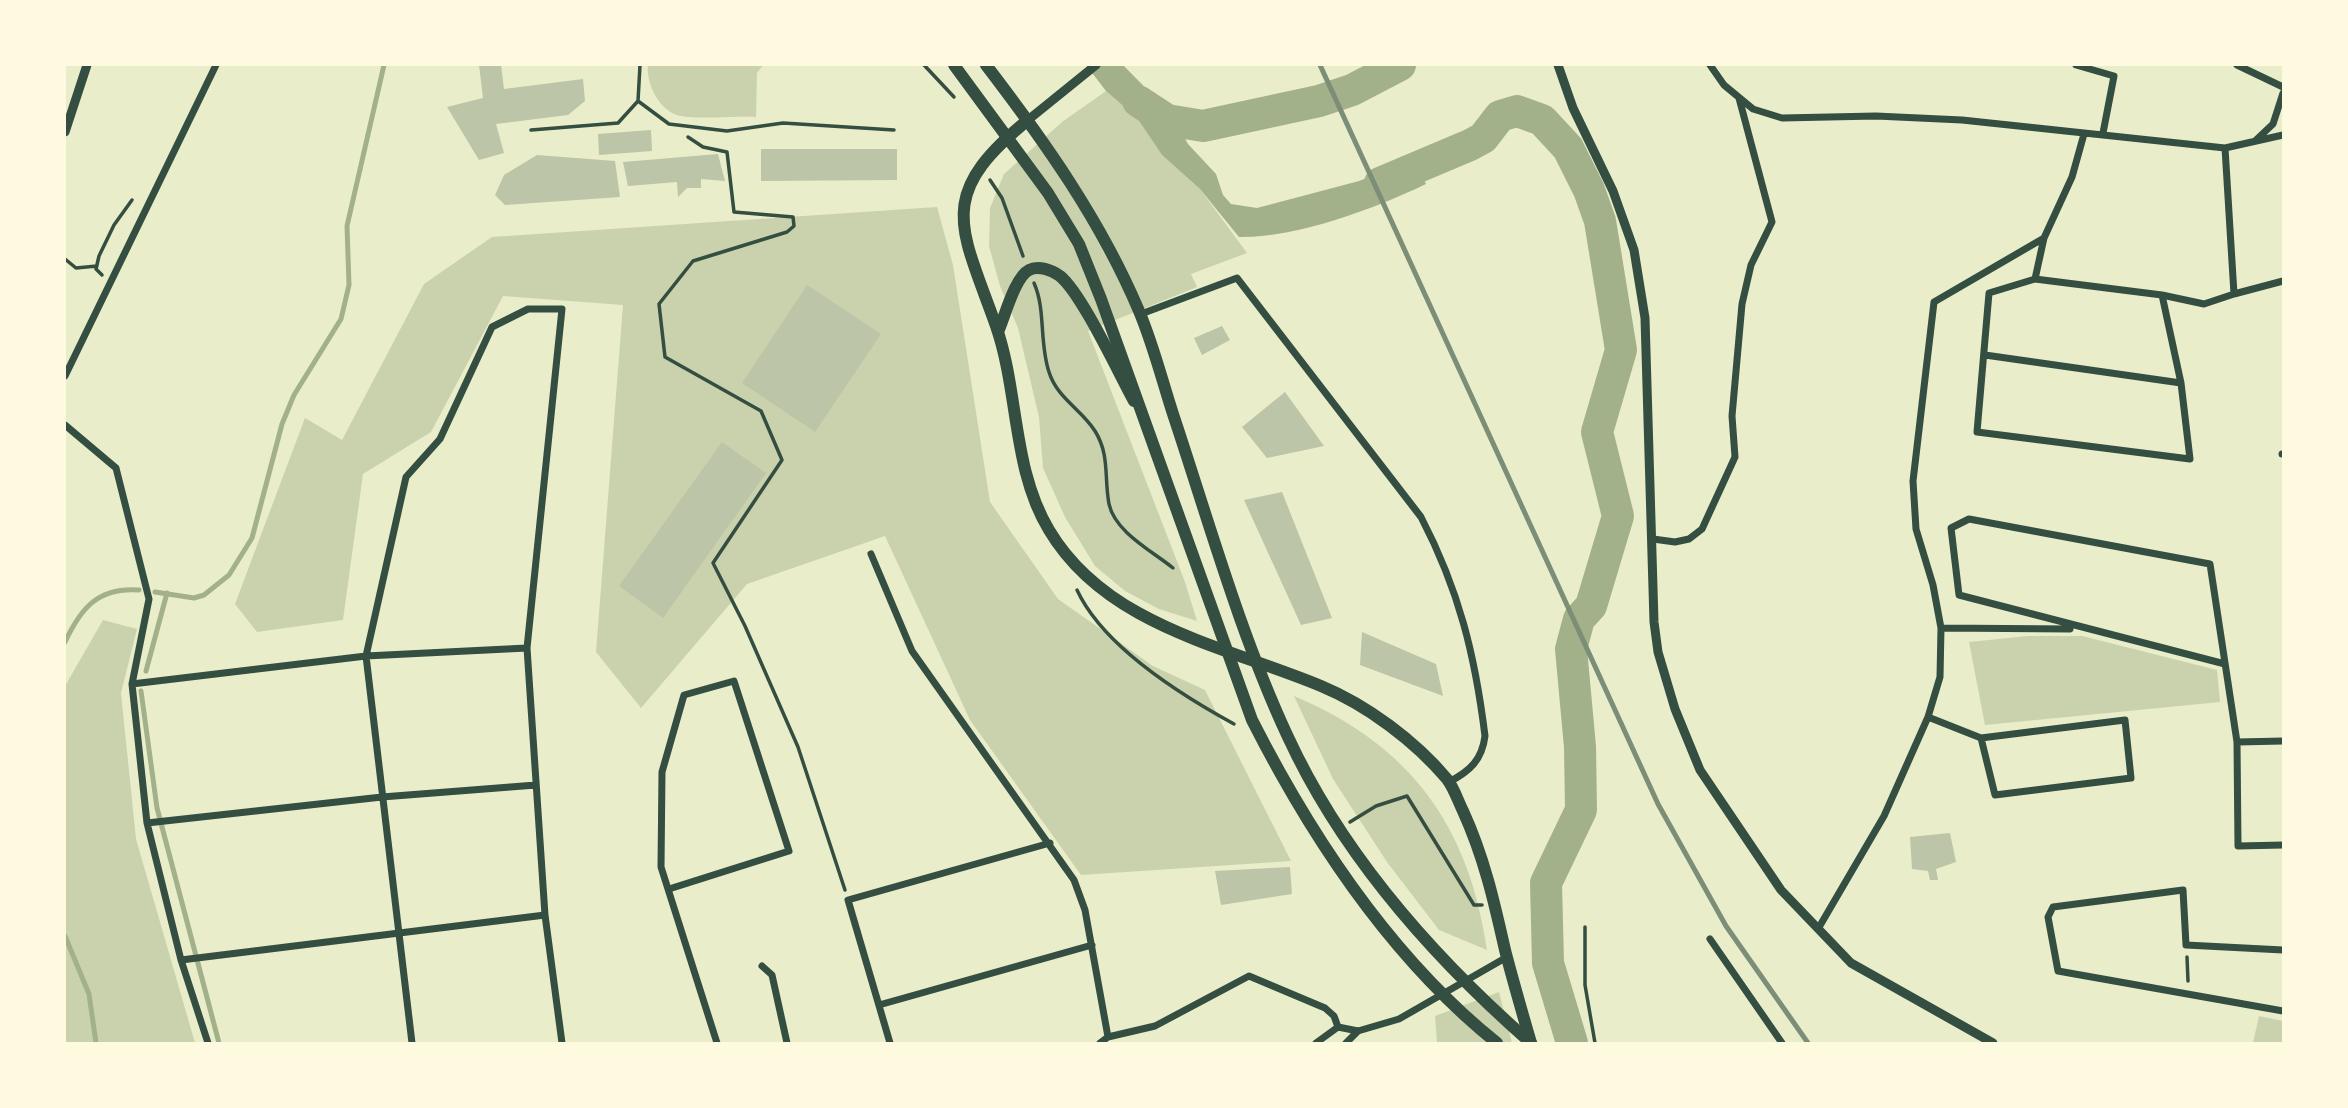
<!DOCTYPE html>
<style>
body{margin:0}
#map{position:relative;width:2348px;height:1108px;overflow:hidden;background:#e9edc9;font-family:Lato,sans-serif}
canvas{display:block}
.frame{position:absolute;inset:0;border:66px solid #fefae0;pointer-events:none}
</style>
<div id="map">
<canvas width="2348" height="1108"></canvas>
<div class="frame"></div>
</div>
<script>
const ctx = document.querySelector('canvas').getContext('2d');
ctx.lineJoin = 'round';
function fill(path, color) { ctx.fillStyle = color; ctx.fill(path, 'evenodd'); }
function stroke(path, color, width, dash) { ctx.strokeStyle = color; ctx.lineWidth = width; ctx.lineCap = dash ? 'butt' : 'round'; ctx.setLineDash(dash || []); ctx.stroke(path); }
fill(new Path2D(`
 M648,65h115l-6,8 -1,44c-19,-1 -64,3 -79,-2 -19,-6 -31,-33 -29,-50z
 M1106,91l31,27 25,37 38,34 47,64 -56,21 6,13 -109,44 97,251 12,39 -38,-12 -34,-18 -30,-25 -30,-49 -22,-49 -4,-51 -21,-89 -18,-42 -11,-40 1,-38 14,-34 58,-52z
 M937,207l16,58 37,237 68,97 95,67 52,24 86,171 -210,14 -111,-155 -85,-184 -138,48 -106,124 -45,-56 27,-347 -120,-9 -72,136 -68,42 -20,146 -86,12 -22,-28 70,-186 37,22 82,-156 68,-47z
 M103,620l34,9 -16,64 15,146 59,204h-130v-357z
 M2028,636h54l135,34 3,32 -235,23 -16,-83z
 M1294,696c116,49 175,129 193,254l-48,-20 -52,-68 -54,-83z
 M1499,992l13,51h-75l-2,-27z
 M2259,1016l24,5v22h-30z`), '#cad2ad');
fill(new Path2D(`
 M1086,65h37l49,50 16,29 28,30 7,21 8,9 26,4 102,-27 56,-22 11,25c-52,25 -130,54 -187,53l-39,-48 -38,-34 -25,-37 -31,-27z`), '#a3b18a');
stroke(new Path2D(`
 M155,592l39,6 10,-3 25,-20 23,-37 30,-114 12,-29 47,-76 8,-34 -2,-59 37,-161
 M65,642c16,-34 33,-55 74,-52
 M146,671l21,-78
 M141,691l16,117 62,235
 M65,936l24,58 7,49`), '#a3b18a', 5);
stroke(new Path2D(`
 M1138,101l29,19 36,6 116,-25 33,-11 48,-25
 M1380,183l90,-38 13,-7 17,-22 17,-5 25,9 26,28 21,42 11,31 21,129 -24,82 21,84 -27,90 -12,13 -8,30 9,98 1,63 -35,73 2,80 24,80`), '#a3b18a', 32);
fill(new Path2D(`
 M479,65h22l3,24 79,-10 2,22 -17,14 -72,9 8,29 -25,7 -32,-53 36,-9z
 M651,130l1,21 -53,4 -1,-21z
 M761,149h136v31l-136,1z
 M718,154l7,27 -24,-2v9h-14l-9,9 -1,-15 -49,4 -5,-24z
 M537,155l78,6 5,36 -115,8 -10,-10 9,-20z
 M807,285l74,49 -66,98 -73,-49z
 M1222,326l8,14 -28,15 -8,-17z
 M1285,392l39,54 -57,12 -25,-31z
 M722,442l44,31 -103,145 -44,-32z
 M1282,492l50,126 -31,7 -57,-125z
 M1362,632l74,32 7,32 -83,-31z
 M1950,833l6,29 -20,7 2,11h-8l-2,-9 -16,-2 -2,-32z
 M1290,867l2,27 -71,11 -6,-34z`), '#bcc5a7');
stroke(new Path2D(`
 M924,65l30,32
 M688,137l15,10 24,5 7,60 59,5 1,9 -7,6 -94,29 -34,43 6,53 96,54 21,49 -69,103 32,63 53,121 47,143
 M990,180l12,18 21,58
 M65,259l11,9 21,-2
 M102,275l-6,-6 3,-13 15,-31 18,-25
 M1034,283c12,27 5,59 15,89 8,26 32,37 46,59 15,24 9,47 14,73 6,28 43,47 64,64
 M1077,590c26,56 104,105 157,134
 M1350,822l26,-16 31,-10 67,109h8
 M1585,927v58l10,58
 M2187,957l1,24`), '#344e41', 3.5);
stroke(new Path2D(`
 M638,101l31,23 58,7 56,-8 111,7
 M531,130l87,-7 20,-22 2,-36`), '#344e41', 3.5);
stroke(new Path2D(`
 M1710,65l14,20 29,24 29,9 94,-2 86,4 263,28 58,-13
 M2076,65l38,11 -11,57
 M2237,65l46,22
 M2255,141l18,-17 10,-31
 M2035,279l9,-41
 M2234,294l49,-13
 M2162,295l19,88 9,76 -213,-27 12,-139 46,-14 127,16 42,9 30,-10 -9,-146
 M1141,314l96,-36 184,239c38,73 54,138 64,219 -3,24 -15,35 -36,46
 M1985,355l196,28
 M65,376l151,-311
 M65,425l51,43 33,131 -17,85
 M2282,454h1
 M1653,539l22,3 14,-3 13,-10 33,-72 -3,-41 10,-112 9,-39 21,-43 -33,-124
 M871,554l41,97 162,229 11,30 23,127
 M1941,628l129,1
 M2225,664l-266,-69 -8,-67 18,-9 241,45 27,178 1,104 45,-1
 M1928,717l53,21 14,57 136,-17 -6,-58 -144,18
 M2237,742l46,-1
 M147,823l235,-26 154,-12
 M669,889l120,-38 -55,-170 -50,14 -22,77 -1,95 56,176
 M1818,929l66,-113 44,-99 12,-40 1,-49 -8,-43 -17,-56 -3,-48 21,-179 110,-64 28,-61 12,-43
 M1710,939l72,104
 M2283,950l-97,-5 -3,-55 -130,17 -5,10 10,54 225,40
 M181,960l364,-45
 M762,966l10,9 15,68
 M879,1005l213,-60
 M208,1043l-27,-83 -34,-137 -15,-139 234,-28 161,-8
 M412,1043l-46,-387 40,-179 34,-38 52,-112 36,-18h34l-35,339 18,267 17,128
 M890,1043l-42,-143 202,-57
 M1100,1043l8,-6 47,-11 94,-50 76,32 9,8 4,11
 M1316,1043l22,-16 20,4 41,-12 108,-62
 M1346,1043l12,-12`), '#344e41', 7);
stroke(new Path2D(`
 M1558,65l15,43 40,83 21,59 11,68 9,304 4,30 17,57 25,61 81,120 70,73 142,80
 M1028,120l68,-55
 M65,132l22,-67`), '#344e41', 9);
stroke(new Path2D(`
 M1028,120c-94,76 -67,107 -32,206 23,66 16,143 53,204 57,96 176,116 272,156 46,19 94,55 126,93 7,9 11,22 16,32 21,46 31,90 42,139 8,31 17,62 26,93
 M998,332c7,-16 17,-55 31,-62 9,-5 23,0 31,6 22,18 58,96 74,125`), '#344e41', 12);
stroke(new Path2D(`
 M954,65l94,128 31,51 22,55 151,421c61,120 139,238 245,323
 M986,65c59,77 115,156 153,246 14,33 23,69 34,103 36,108 67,220 115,323 55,119 146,221 243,306`), '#344e41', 12);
stroke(new Path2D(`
 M1320,65l338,739 68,122 82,117`), '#7c8e77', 5);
</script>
